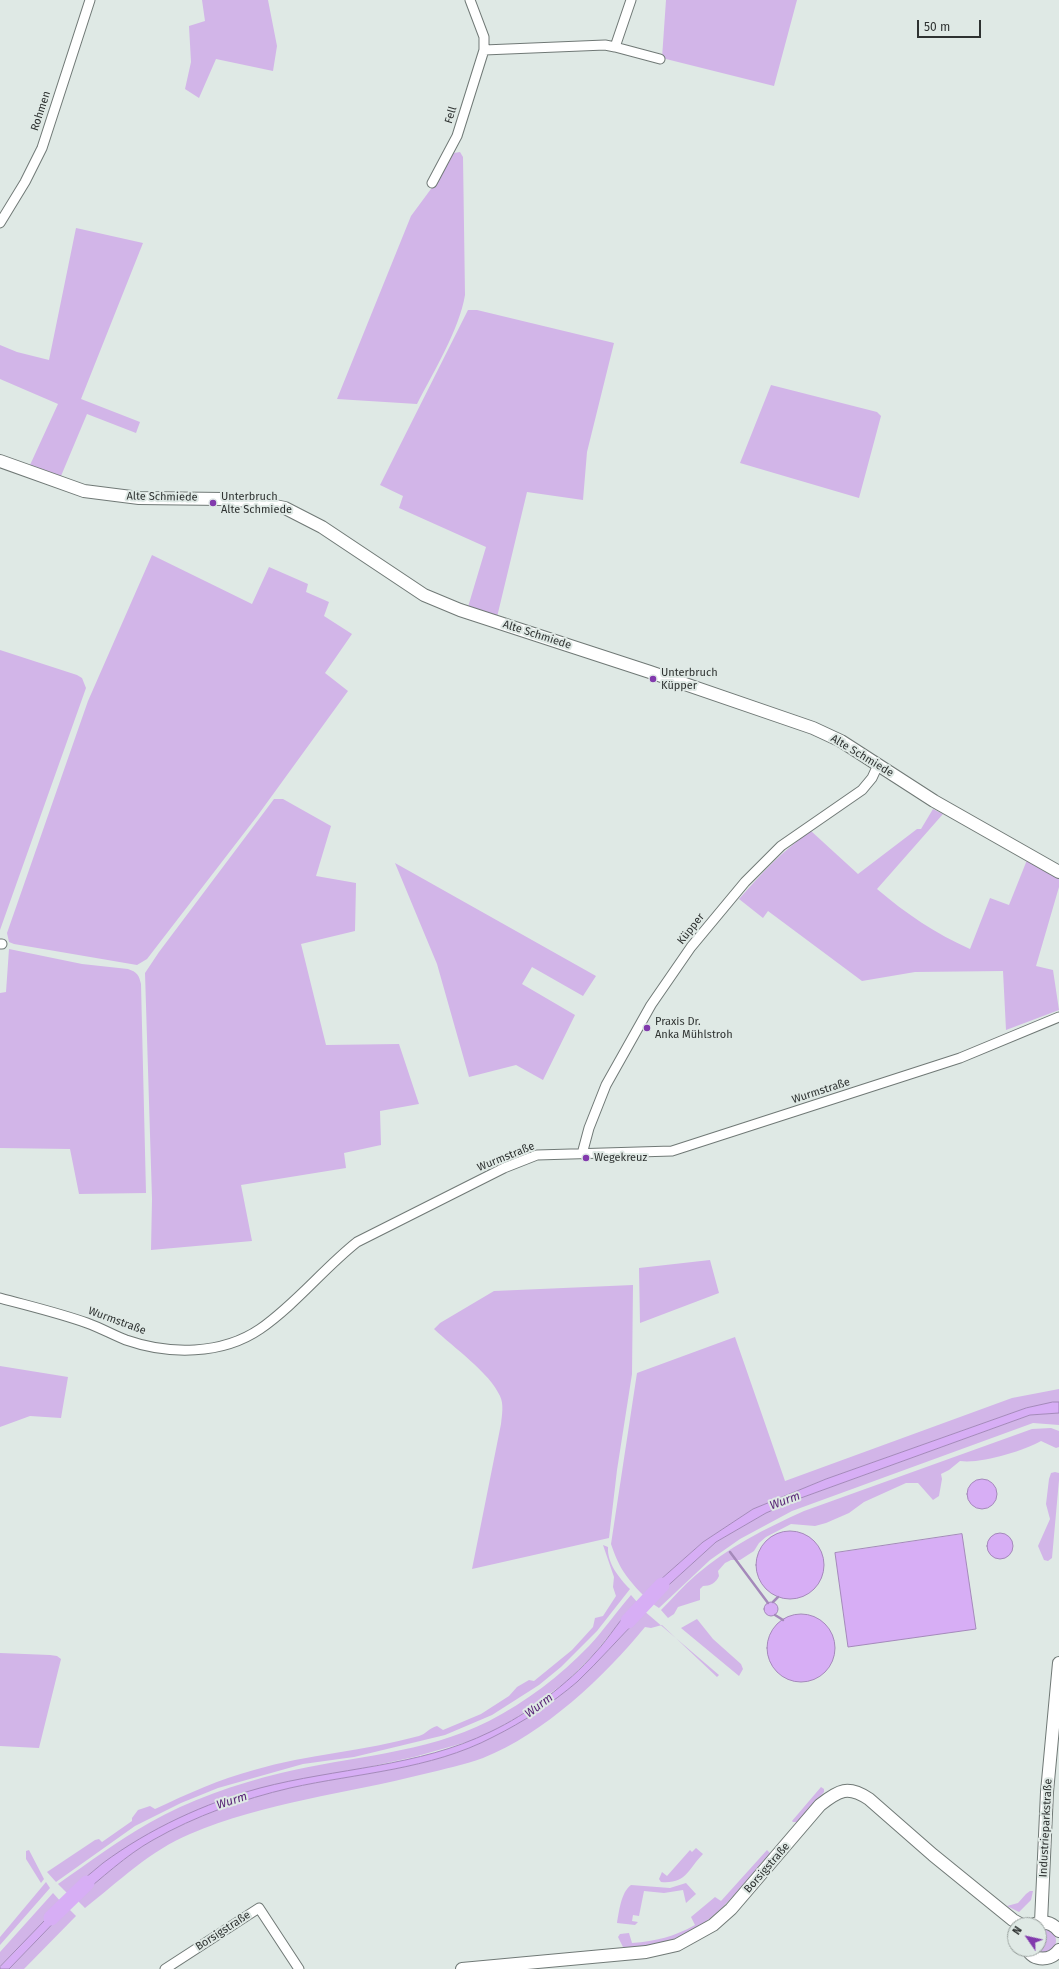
<!DOCTYPE html>
<meta charset="utf-8">
<style>
body{margin:0}
#map{position:relative;width:1059px;height:1969px;overflow:hidden;background:#dfe9e5;font-family:"Fira Sans",sans-serif}
canvas{display:block}
.north{position:absolute;left:1007px;top:1917px;width:40px;height:40px;box-sizing:border-box;background:#dfe9e5;border:1px solid #98a09d;border-radius:50%;rotate:304deg;font-size:11px;font-weight:700;line-height:16px;text-align:center;color:#2e3231}
.north::after{content:'';display:block;margin:auto;width:14px;height:18px;background:#823aad;clip-path:polygon(50% 0,100% 100%,50% 72%,0 100%)}
.scale{position:absolute;left:917px;top:20px;width:64px;height:18px;box-sizing:border-box;border:2px solid #2e3231;border-top:0;padding-left:5px;font-size:12px;line-height:14px;white-space:nowrap;color:#2e3231;-webkit-text-stroke:3px #dfe9e5;paint-order:stroke}
</style>
<div id="map">
<canvas width="1059" height="1969"></canvas>
<div class="north">N</div>
<div class="scale">50 m</div>
</div>
<script>
const ctx = document.querySelector('canvas').getContext('2d');
ctx.lineJoin = 'round';
function fill(path, color) { ctx.fillStyle = color; ctx.fill(path, 'evenodd'); }
function stroke(path, color, width, dash) { ctx.strokeStyle = color; ctx.lineWidth = width; ctx.lineCap = dash ? 'butt' : 'round'; ctx.setLineDash(dash || []); ctx.stroke(path); }
function label(font, color, halo, rows, align = 'center') {
  ctx.font = font + ' "Fira Sans",sans-serif'; ctx.lineWidth = 4; ctx.setLineDash([]); ctx.textBaseline = 'middle'; ctx.strokeStyle = halo; ctx.fillStyle = color; for (const [text, x, y, turn = 0] of rows) {
    ctx.save(); ctx.translate(x, y); ctx.rotate((+turn || 0) * Math.PI / 180); ctx.textAlign = isNaN(turn) ? turn : align; if (halo) ctx.strokeText(text, 0, 0); ctx.fillText(text, 0, 0); ctx.restore();
  }
}
fill(new Path2D(`
 M202,0h66l9,46 -4,25 -57,-12 -17,39 -14,-9 6,-27 -2,-36 16,-5z
 M666,0h131l-23,86 -112,-28z
 M460,152l3,5 2,138c-6,35 -31,76 -48,109l-80,-5 74,-183 31,-42 12,-21z
 M76,228l67,15 -62,156 59,23 -4,11 -49,-19 -26,62 -31,-11 28,-61 -58,-25v-34l17,7 32,8z
 M468,310h9l137,33 -27,109 -4,48 -56,-8 -30,125 -29,-10 18,-60 -87,-39 4,-12 -23,-11z
 M771,385l106,27 4,4 -22,82 -119,-35z
 M152,555l100,49 17,-37 39,17 -2,8 23,10 -5,14 28,18 -27,39 23,18 -90,124 -111,144 -10,6 -123,-21 -5,-2 -2,-9 81,-232z
 M0,650l77,25 5,3 4,10 -86,242z
 M274,799h9l48,27 -15,50 40,7 -1,48 -54,13 25,101 73,-1 20,60 -39,7 1,34 -37,8 2,15 -105,17 11,56 -101,9 1,-51 -7,-226 14,-21z
 M933,809l10,5 -66,75c28,24 59,45 93,60l20,-51 19,7 18,-45 32,18v9l-23,79 17,4 6,40 -53,20 -3,-59 -88,1 -53,9 -94,-70 -5,7 -24,-19c22,-25 44,-49 72,-68l47,43 59,-45h4z
 M395,863l201,113 -13,20 -51,-29 -10,17 53,31 -32,65 -27,-15 -47,12 -32,-113z
 M9,949l73,15 46,5c9,3 11,6 13,15l5,209 -67,1 -9,-45 -70,-1v-155l6,-1z
 M710,1260l9,33 -79,30 -1,-55z
 M633,1285l-1,89 -15,96 -8,68 -137,31 29,-145c1,-9 3,-20 -1,-28 -10,-23 -47,-49 -66,-67l6,-6 54,-32z
 M735,1337l50,144 227,-83 47,-9v13l-33,6 -200,71 -73,30 -50,33 -60,53c-17,-18 -24,-27 -32,-51l26,-171z
 M0,1366l68,11 -7,41 -31,-2 -30,11z
 M1059,1413v12l-26,-2 -241,88 -52,28 -30,21 -51,48 -9,-6 66,-60 50,-29 32,-14 232,-84z
 M1051,1428l8,3v16l-3,1 -15,-7c-18,10 -60,23 -81,20l-11,9 -8,4 1,5 -3,17 -6,4 -15,-17h-12l-42,19 -15,11 -23,10 -11,3 -24,-2 -25,13 -7,6 -5,8 -14,9h-9l-6,3 -7,8 1,5c-3,7 -9,10 -16,10l-3,3v11l-22,7 -4,7 -6,4 -7,-8c11,-11 22,-24 35,-35 31,-27 70,-47 108,-64l228,-82z
 M1055,1472l4,1v7l-7,78 -4,3 -4,-1 -6,-14 12,-27 -4,-15 3,-25 2,-6z
 M603,1545l5,2c-1,16 11,31 22,42l-33,42 -36,36 -22,18 -47,30 -47,20 -91,22 -51,7 -85,24 -37,15 -46,23 -79,56 -9,-10 48,-32 4,-1 3,3 30,-21v-3l6,-8 12,-4 5,3c32,-15 65,-30 99,-39 54,-16 111,-19 165,-34 7,-2 10,-8 18,-10l6,4 38,-16 28,-18 8,-9 12,-7 5,1 38,-31 21,-23 2,-9 8,-2 13,-20 -3,-9 1,-10z
 M631,1595l6,7 -15,17 -28,35 -28,28 -50,36 -25,14 -17,8 -60,17 -183,40 -55,23 -52,30 -21,13 -36,30 -9,-9c30,-21 59,-43 91,-61 40,-23 87,-39 132,-50 70,-17 143,-19 208,-52 37,-19 71,-45 100,-75 15,-16 27,-34 42,-51z
 M643,1610l76,65 -2,2 -55,-52 -11,3 -6,-1c-40,49 -101,107 -162,131 -19,7 -39,11 -59,16 -78,20 -159,28 -234,60 -39,16 -72,48 -105,74l-9,-9c25,-20 50,-44 77,-59 42,-24 90,-41 137,-52 67,-15 140,-18 203,-51 30,-15 58,-33 84,-55 22,-21 42,-44 63,-65z
 M697,1619l16,20 28,25 2,5 -4,7 -58,-48z
 M0,1653l50,2 7,1 4,3 -22,89 -39,-2z
 M821,1787l3,2v3l-27,30h-4l-1,-1z
 M696,1848l7,6c-15,15 -16,30 -42,28l-2,-3 3,-7 5,4 23,-26 2,2z
 M29,1850l15,29 -3,4 -15,-24v-8z
 M767,1850l3,3c-18,20 -35,44 -56,62 -23,20 -59,35 -91,32l-5,-10 2,-3 9,-1 3,10c25,-2 41,-6 63,-18l-4,-8 24,-20 6,4z
 M46,1882l4,6 -50,57v-8z
 M686,1883l10,11 -10,9 -3,-13 -19,3 -20,-2 -5,25 -6,-1 -1,6 6,1 -3,3 -18,-2c2,-11 4,-31 14,-38l39,3z
 M1030,1891h3l-2,9 -12,12 -12,-6 11,-3 8,-9z
 M53,1893l9,10 -1,2 -61,62v-15z
 M68,1908l8,8 -52,53h-15z
 M1039,1928l11,1c6,7 8,11 4,19l-12,7 -10,-6h7z`), '#d2b5e8');
const water = new Path2D(`
 M1053,1402h6v11l-29,2 -232,84 -32,14 -50,29 -66,60 -7,-7 60,-53 50,-33 73,-30 200,-71z
 M967 1494a15 15 0 1 1 30 0a15 15 0 1 1-30 0Z
 M756 1565a34 34 0 1 1 68 0a34 34 0 1 1-68 0Z
 M987 1546a13 13 0 1 1 26 0a13 13 0 1 1-26 0Z
 M962,1534l14,95 -128,18 -13,-94z
 M764 1609a7 7 0 1 1 14 0a7 7 0 1 1-14 0Z
 M637,1602l6,8 -3,7c-21,21 -41,44 -63,65 -26,22 -54,40 -84,55 -63,33 -136,36 -203,51 -47,11 -95,28 -137,52 -27,15 -52,39 -77,59l-9,-6c12,-10 24,-20 36,-30 46,-34 102,-60 157,-75 76,-20 159,-21 230,-56 38,-18 78,-48 105,-79 15,-16 26,-36 42,-51z
 M767 1648a34 34 0 1 1 68 0a34 34 0 1 1-68 0Z
 M62,1903l6,5 -59,61h-9v-2z`);
fill(water, '#d7aef5');
stroke(water, '#a489ba', 1);
stroke(new Path2D(`
 M730,1552l38,51
 M773,1602l5,-5
 M775,1615l8,5`), '#a489ba', 2.5);
stroke(new Path2D(`
 M628,1621l34,-36
 M51,1918l36,-35`), '#d7aef5', 15);
const minor = new Path2D(`
 M470,0l14,37v13l121,-5 10,2 16,-47
 M615,47l45,12
 M432,183l25,-47 27,-86
 M0,223l25,-41 17,-34 48,-148
 M0,944h2
 M582,1154l7,-26 17,-43 45,-80 40,-58 54,-65 36,-36 81,-56 10,-12 6,-13
 M0,1298c29,8 59,15 87,25 14,5 26,12 39,17 43,15 96,15 134,-11 36,-25 63,-60 97,-87l147,-74 33,-13 135,-4 288,-93 99,-41
 M165,1969l94,-61 40,61`);
const tertiary = new Path2D(`
 M0,461l84,30 55,7 85,1 26,2 35,7 37,19 102,68 36,15 190,62 163,56 28,13 93,60 125,71
 M1041,1922l6,-130 12,-129
 M1032,1925c11,-5 20,-3 27,6
 M1027,1949c7,13 24,12 32,1
 M462,1969l184,-17 31,-7 36,-20 18,-16 89,-104c19,-15 28,-20 49,-6l64,56 80,65 9,5`);
stroke(minor, '#707976', 11);
stroke(tertiary, '#707976', 14);
stroke(minor, '#fff', 9);
stroke(tertiary, '#fff', 12);
for (const [x, y, r, color] of [
 [213,503,4,"#823aad"],
 [653,679,4,"#823aad"],
 [647,1028,4,"#823aad"],
 [586,1158,4,"#823aad"]
]) { const dot = new Path2D(); dot.arc(x, y, r, 0, 2 * Math.PI); ctx.fillStyle = color; ctx.fill(dot); stroke(dot, '#dfe9e5', 1.5); }
label('11px', '#2e3231', '#dfe9e5', [
 ["Rohmen",41,111,-72],
 ["Fell",451,115,-73],
 ["Alte Schmiede",162,497,1],
 ["Alte Schmiede",537,635,18],
 ["Alte Schmiede",862,756,31],
 ["Küpper",691,929,-52],
 ["Wurmstraße",821,1091,-18],
 ["Wurmstraße",506,1157,-22],
 ["Wurmstraße",117,1321,20],
 ["Industrieparkstraße",1046,1828,-87],
 ["Borsigstraße",767,1868,-49],
 ["Borsigstraße",223,1931,-33]
]);
label('11px', '#2e3231', '#dfe9e5', [
 ["Unterbruch",221,497],
 ["Alte Schmiede",221,510],
 ["Unterbruch",661,673],
 ["Küpper",661,686],
 ["Praxis Dr.",655,1022],
 ["Anka Mühlstroh",655,1035],
 ["Wegekreuz",594,1158]
], 'left');
label('italic 12px', '#582576', '#dfe9e5', [
 ["Wurm",785,1501,-20],
 ["Wurm",539,1706,-37],
 ["Wurm",232,1801,-18]
]);
</script>
